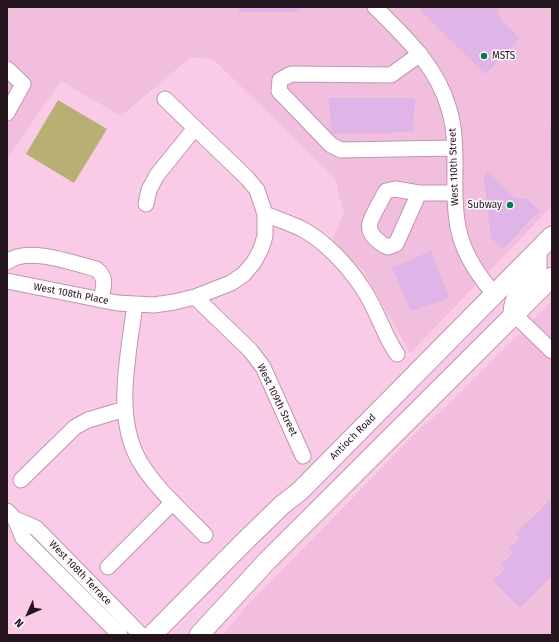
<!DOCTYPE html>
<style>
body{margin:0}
#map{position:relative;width:559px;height:642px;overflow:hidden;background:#f9cbe7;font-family:"Fira Sans",sans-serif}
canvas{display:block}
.frame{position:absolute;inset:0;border:8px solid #24141e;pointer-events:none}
.north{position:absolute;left:8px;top:594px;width:40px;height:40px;-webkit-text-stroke:3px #fffafd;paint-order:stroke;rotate:225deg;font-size:11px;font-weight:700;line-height:16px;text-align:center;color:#24141e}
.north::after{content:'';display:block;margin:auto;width:14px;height:18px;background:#24141e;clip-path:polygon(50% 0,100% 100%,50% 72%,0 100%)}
</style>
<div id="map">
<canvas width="559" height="642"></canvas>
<div class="frame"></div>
<div class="north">N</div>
</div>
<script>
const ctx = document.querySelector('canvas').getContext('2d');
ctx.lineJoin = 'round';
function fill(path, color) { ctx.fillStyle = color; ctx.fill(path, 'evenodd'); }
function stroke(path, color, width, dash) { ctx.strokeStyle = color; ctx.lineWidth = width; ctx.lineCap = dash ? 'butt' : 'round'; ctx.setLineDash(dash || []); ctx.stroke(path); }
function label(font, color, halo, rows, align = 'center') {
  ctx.font = font + ' "Fira Sans",sans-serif'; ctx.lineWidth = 3; ctx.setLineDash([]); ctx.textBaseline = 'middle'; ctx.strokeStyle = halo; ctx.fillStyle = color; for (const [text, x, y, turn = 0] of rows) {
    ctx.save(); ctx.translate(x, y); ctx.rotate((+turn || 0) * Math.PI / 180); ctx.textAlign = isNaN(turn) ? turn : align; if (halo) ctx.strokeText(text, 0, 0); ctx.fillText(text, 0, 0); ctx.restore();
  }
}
fill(new Path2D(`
 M7,7h545v199l-142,147 -47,-83 -31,-29 12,-28 -9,-35 -122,-119 -22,-2 -70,59 -60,-35 -54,78z
 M552,301v334h-329l22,-27 177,-181 23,-19z`), '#f2bede');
fill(new Path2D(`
 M58,100l49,29 -33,54 -48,-29z`), '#b8af75');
fill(new Path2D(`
 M239,7h62l-1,5h-61z
 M423,7h76l-1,7 7,10 15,14 -35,36 -65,-64z
 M329,98h86l-2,34 -82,2z
 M552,121v40h-2v-38z
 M487,171l28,27 13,1 11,12 -36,38 -12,-11 -7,-58z
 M431,251l18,47 -38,13 -19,-43z
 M552,498v77l-32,33 -27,-27 12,-12 -4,-4 12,-12 -4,-4 11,-11 -5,-4z`), '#deb5e6');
const minor = new Path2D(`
 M375,7c30,30 62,59 74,102 6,19 6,40 6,60 -1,57 2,82 40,126
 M420,54l-29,21 -100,-1 -11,6 -1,11 52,54 10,5 113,-2
 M7,69l16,15 -16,29
 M165,99l82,79 10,12 8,24c12,5 25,9 37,15 23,12 47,38 61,60 14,20 20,45 34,65
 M419,193l-23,51 -8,3c-9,-4 -21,-13 -18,-24 1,-6 13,-26 16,-32l9,-2 24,4h36
 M146,204l3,-14 8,-15 38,-47
 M7,262c21,-16 66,1 89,7 12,9 7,18 5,31
 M7,281l110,22 37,2 20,-3 21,-5 36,-14 13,-9 10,-12 7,-13 4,-13v-22
 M195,297l55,53 13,17 40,89
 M135,304c-6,50 -22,112 5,158 17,28 43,50 65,73
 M514,314l38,37
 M21,480l54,-53 13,-7 37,-11
 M7,511l8,8 8,19 97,97
 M15,519l21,9 105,107
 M108,567l65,-65`);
const major = new Path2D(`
 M513,312c1,-17 13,-30 24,-42v-17
 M152,635l92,-93 38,-37 18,-14 252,-255
 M199,635l68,-74 285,-284`);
stroke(minor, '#c095af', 17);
stroke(major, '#c095af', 21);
stroke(minor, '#fff', 15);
stroke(major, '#fff', 19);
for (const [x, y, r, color] of [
 [484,56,4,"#0f7750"],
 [510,205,4,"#0f7750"]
]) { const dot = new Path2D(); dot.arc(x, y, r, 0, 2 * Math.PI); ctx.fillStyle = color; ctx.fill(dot); stroke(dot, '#fffafd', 1.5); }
label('10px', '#24141e', '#fffafd', [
 ["MSTS",492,56],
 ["Subway",502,205,"right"]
], 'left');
label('10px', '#24141e', '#fffafd', [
 ["West 110th Street",454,167,-92],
 ["West 108th Place",71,294,11],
 ["West 109th Street",277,400,64],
 ["Antioch Road",353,437,-45],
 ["West 108th Terrace",80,573,46]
]);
</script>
